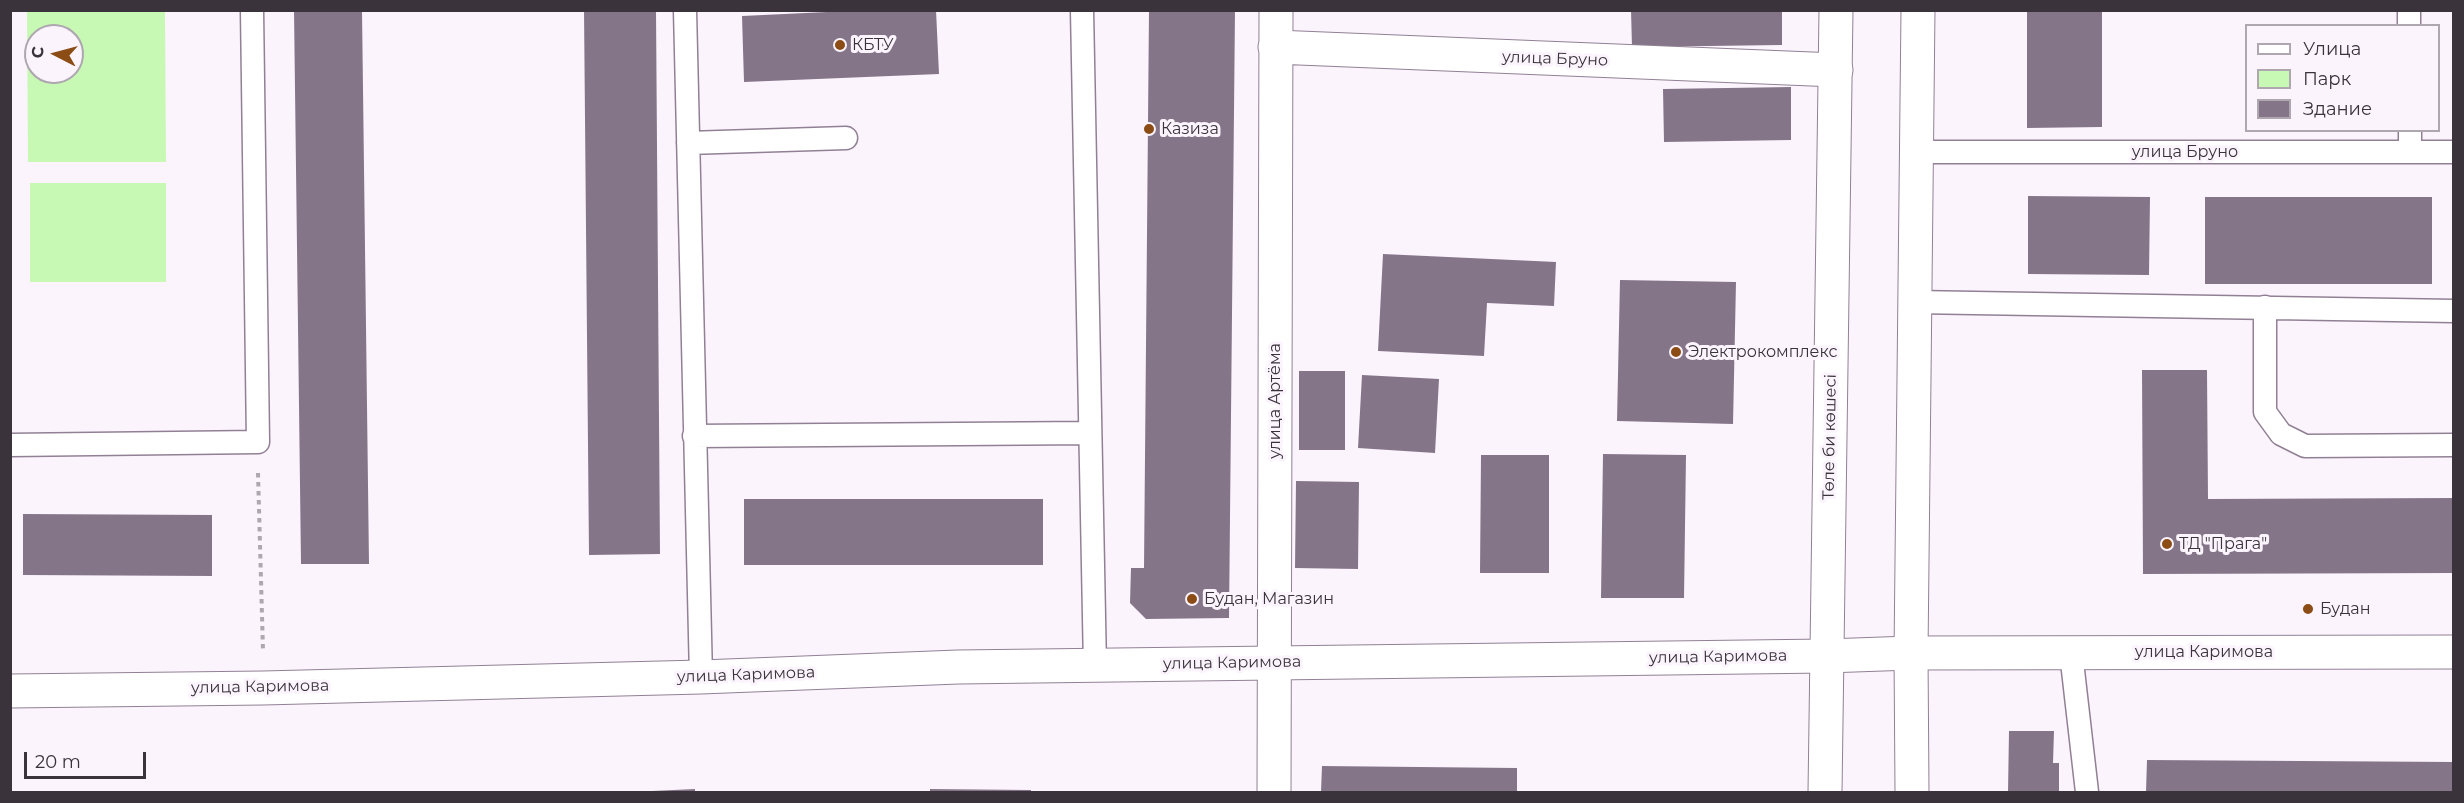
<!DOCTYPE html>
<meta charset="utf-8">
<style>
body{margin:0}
#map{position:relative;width:2464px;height:803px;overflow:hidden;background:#fbf4fd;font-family:Montserrat,sans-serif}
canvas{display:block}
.frame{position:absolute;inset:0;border:12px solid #3a333c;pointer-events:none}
.legend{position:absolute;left:2245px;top:24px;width:195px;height:108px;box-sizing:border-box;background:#fbf4fd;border:2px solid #aea7b0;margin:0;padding:8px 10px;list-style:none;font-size:18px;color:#3a333c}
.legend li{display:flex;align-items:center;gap:12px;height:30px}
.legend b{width:30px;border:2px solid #aea7b0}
.north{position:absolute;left:24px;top:24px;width:60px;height:60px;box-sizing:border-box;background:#fbf4fd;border:2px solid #aea7b0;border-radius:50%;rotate:276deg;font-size:16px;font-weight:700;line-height:24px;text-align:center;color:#3a333c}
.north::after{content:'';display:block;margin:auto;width:21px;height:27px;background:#8c4c15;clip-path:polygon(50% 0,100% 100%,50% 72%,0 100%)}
.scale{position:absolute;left:24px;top:752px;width:122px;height:27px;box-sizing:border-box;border:3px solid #3a333c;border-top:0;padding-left:8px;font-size:18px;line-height:21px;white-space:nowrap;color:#3a333c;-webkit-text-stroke:4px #fbf4fd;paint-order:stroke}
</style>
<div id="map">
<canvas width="2464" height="803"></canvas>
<div class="frame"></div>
<ul class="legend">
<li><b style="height:8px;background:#fff"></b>Улица</li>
<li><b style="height:16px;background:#c7f9b5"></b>Парк</li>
<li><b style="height:16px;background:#857589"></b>Здание</li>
</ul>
<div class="north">С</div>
<div class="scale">20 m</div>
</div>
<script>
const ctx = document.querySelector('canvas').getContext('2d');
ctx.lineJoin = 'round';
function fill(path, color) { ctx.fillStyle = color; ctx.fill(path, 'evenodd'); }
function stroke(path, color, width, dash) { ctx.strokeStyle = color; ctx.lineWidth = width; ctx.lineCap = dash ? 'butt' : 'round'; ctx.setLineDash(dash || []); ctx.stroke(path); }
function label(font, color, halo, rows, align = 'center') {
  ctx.font = font + ' Montserrat,sans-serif'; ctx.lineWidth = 6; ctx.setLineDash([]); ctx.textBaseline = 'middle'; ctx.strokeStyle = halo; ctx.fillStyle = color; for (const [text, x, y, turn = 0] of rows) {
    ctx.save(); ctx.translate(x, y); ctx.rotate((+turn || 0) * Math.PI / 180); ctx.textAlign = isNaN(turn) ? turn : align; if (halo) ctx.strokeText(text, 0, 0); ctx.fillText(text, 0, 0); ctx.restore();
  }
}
fill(new Path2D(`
 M27,11h138l1,151h-138zM36,36h36v36h-36z
 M30,183h136v99h-136z`), '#c7f9b5');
fill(new Path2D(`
 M294,10h68l7,554h-68z
 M584,10h72l4,544 -71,1z
 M869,10h67l3,64 -195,8 -2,-66z
 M1149,10h86l-6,608 -83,1 -16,-16 1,-35h13z
 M1631,10h151v35l-150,2z
 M2027,10h75v117l-75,1z
 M1791,87v53l-127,2 -1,-53z
 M2028,196l122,1 -1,78 -121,-1z
 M2205,197h227v87h-227z
 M1383,254l173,8 -2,44 -67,-3 -3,53 -106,-5z
 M1620,280l116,2 -3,142 -116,-3z
 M2142,370h65l1,129 246,-1v75l-311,1z
 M1299,371h46v79h-46z
 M1362,375l77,4 -4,74 -77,-5z
 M1603,454l83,1 -2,143h-83z
 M1481,455h68v118h-69z
 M1296,481l63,1 -1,87 -63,-1z
 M744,499h299v66h-299z
 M23,514l189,1v61l-189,-1z
 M2009,731h45l-1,32h6v29h-51z
 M2147,760l307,2v30h-308z
 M1322,766l195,2v24h-196z
 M695,789v3h-43v-1z
 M930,789l101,1v2h-101z`), '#857589');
const service = new Path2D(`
 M685,10l16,667
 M1082,10l13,657
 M2409,10v16
 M2410,130v22
 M688,143l158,-5
 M1916,152h538
 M1914,302l540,9
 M2265,307v105l16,22 24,12 149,-1
 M694,436l396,-3
 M10,445l248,-3 -6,-432
 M2071,653l16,139`);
const minor = new Path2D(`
 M1275,47l561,23
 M1274,792l2,-782`);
const tertiary = new Path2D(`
 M10,691l253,-3 438,-11 257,-10 868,-11 85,-3 543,-1`);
const secondary = new Path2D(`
 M1825,792l11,-782
 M1912,792l-1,-139 7,-643`);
stroke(service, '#918094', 25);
stroke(minor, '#918094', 35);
stroke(tertiary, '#918094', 35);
stroke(secondary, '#918094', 35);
stroke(new Path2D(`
 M258,473l5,178`), '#aea7b0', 4, [4.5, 4.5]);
stroke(service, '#fff', 22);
stroke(minor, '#fff', 33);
stroke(tertiary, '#fff', 33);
stroke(secondary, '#fff', 33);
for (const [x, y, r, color] of [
 [840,45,6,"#8c4c15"],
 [1149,129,6,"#8c4c15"],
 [1676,352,6,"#8c4c15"],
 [2167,544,6,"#8c4c15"],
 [1192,599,6,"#8c4c15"],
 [2308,609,6,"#8c4c15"]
]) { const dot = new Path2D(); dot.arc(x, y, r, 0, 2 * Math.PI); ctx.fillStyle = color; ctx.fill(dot); stroke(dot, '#fbf4fd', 2); }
label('16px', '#3a333c', '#fbf4fd', [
 ["КБТУ",852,45],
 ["Казиза",1161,129],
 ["Электрокомплекс",1688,352],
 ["ТД \"Прага\"",2179,544],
 ["Будан, Магазин",1204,599],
 ["Будан",2320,609]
], 'left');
label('16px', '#3a333c', '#fbf4fd', [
 ["улица Бруно",1555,59,2],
 ["улица Бруно",2185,152],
 ["улица Артёма",1275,401,-90],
 ["Төле би көшесі",1830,437,-89],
 ["улица Каримова",2204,652],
 ["улица Каримова",1718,657,-1],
 ["улица Каримова",1232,663,-1],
 ["улица Каримова",746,675,-2],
 ["улица Каримова",260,687,-1]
]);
</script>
